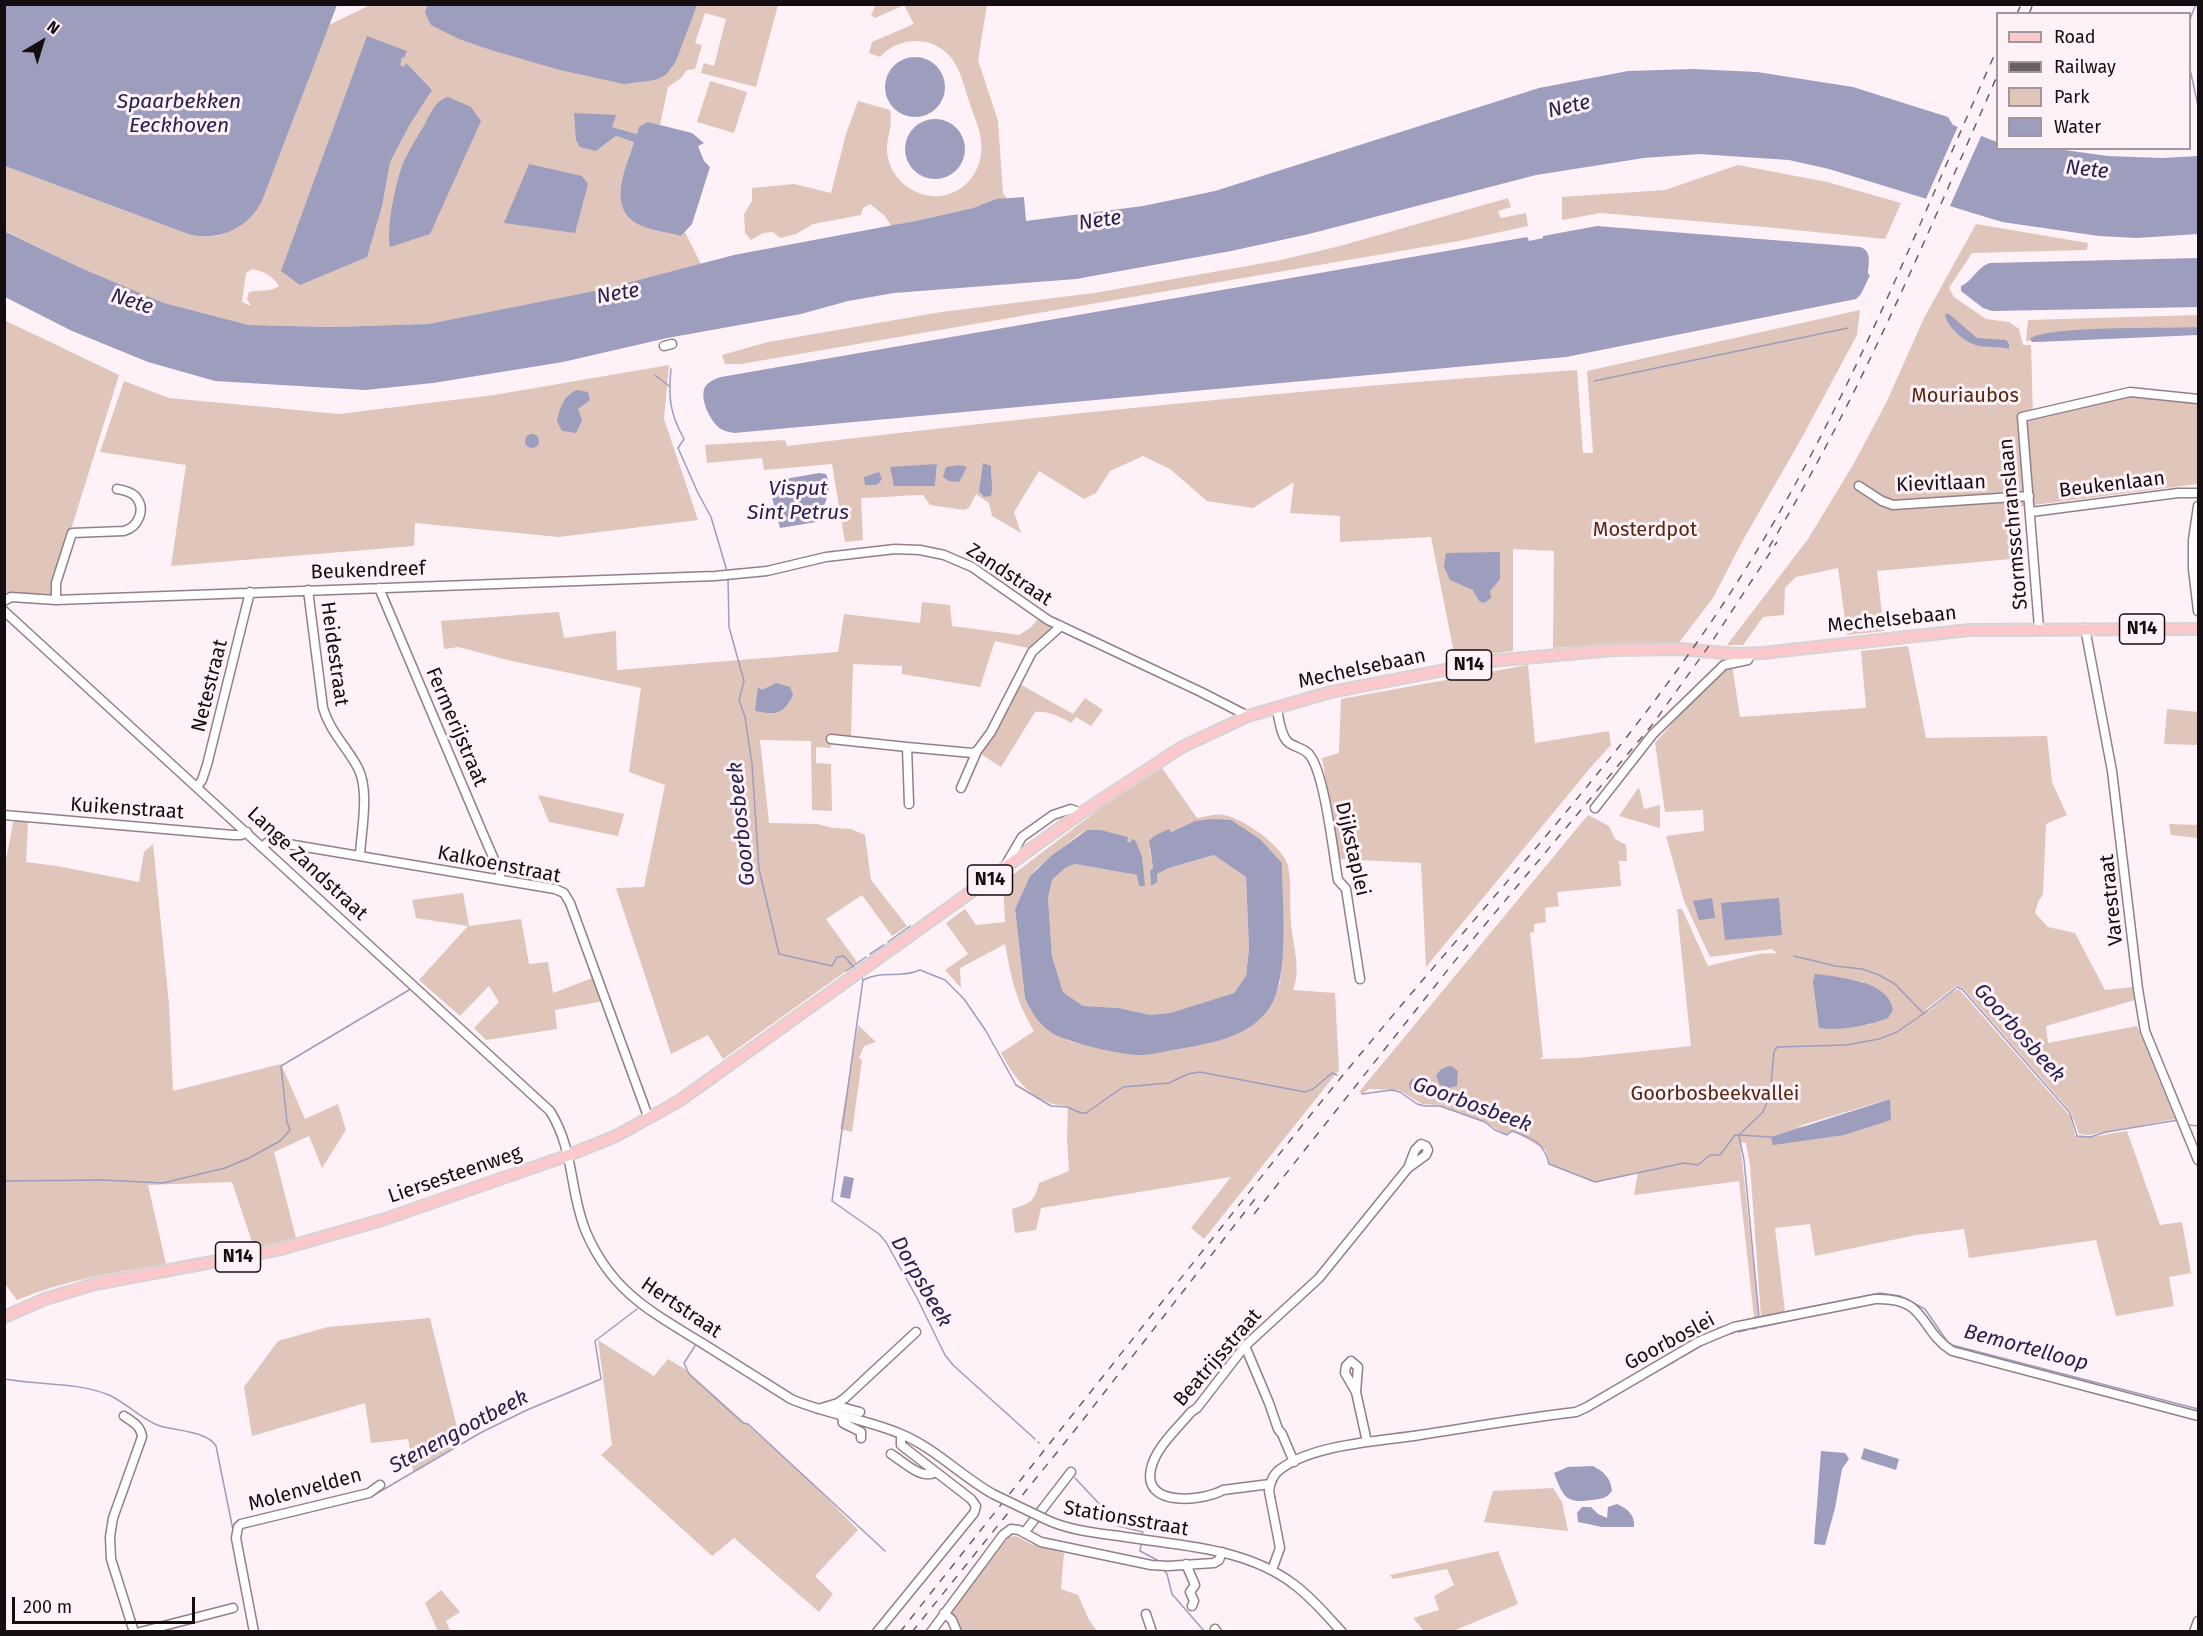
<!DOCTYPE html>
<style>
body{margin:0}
#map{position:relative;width:2203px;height:1636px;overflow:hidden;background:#fff1f8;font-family:"Fira Sans",sans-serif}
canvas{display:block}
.frame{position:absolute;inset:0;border:6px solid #140d11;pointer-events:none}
.legend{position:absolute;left:1996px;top:12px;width:195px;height:138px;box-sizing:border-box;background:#fff1f8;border:2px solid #a1969c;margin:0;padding:8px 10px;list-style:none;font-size:18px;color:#140d11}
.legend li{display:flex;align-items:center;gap:12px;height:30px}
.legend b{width:30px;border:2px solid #a1969c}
.north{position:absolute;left:12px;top:12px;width:60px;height:60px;-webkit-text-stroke:4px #fff1f8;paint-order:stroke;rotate:38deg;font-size:16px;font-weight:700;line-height:24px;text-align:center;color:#140d11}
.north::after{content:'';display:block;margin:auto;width:21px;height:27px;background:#140d11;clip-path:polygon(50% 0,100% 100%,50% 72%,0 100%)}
.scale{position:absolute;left:12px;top:1597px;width:183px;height:27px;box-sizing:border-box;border:3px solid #140d11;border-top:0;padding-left:8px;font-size:18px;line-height:21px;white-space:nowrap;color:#140d11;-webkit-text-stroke:4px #fff1f8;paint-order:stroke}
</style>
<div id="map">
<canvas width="2203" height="1636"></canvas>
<div class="frame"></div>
<ul class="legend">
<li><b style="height:8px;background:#fbc9cc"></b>Road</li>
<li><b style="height:8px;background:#695f64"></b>Railway</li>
<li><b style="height:16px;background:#dfc5ba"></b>Park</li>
<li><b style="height:16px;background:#9d9dbe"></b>Water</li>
</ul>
<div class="north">N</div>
<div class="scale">200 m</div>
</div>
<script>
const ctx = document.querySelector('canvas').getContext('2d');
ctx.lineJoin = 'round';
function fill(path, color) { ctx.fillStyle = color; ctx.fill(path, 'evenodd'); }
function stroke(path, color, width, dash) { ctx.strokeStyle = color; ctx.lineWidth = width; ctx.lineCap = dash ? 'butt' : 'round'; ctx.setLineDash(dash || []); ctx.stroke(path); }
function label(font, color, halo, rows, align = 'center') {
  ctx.font = font + ' "Fira Sans",sans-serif'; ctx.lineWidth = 6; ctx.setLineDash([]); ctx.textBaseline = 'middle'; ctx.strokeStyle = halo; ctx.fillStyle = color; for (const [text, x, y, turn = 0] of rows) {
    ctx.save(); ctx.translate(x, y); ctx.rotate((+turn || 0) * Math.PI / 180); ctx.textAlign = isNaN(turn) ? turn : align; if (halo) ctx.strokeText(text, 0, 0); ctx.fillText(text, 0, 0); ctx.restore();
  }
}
fill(new Path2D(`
 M370,5h408l-22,82 -55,-14 3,-10 10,3 12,-47 -21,-6 -10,30 7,2 -7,24 -8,1 -6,8 -13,9 -8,38 -12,-3 -11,12 -25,-7 3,-12 -19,36 20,-15 18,6 -8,24 55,70 4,-4 16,32 -97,25 -176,35 -96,3 -83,-2 -85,-22 -83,-35 -76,-37v-65l186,69c34,7 51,-9 71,-34l67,-176zM252,269c11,2 21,7 27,17 -11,7 -19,3 -30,6l-2,7 4,7 -9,-4 4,-29z
 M876,5h111l-9,55 20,61 5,72 4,6h-11l-23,9 -82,18 -6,-10 -15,-12 -7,4 -2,7 -48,9 -17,10 -16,4 -7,-6 -10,1 -12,7 -6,-7 -1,-19 8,-13v-13l42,-4 37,9 15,-59 12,-33 32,9c3,18 -3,25 -3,40 1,24 20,43 44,46 31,3 54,-25 50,-55 -1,-13 -8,-27 -12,-40 -5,-14 -8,-30 -17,-42 -18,-24 -53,-23 -72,-2l-11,-4 3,-11 42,-18 -10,-19 -29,13 -4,-3z
 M710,81l37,11 -13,41 -37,-11z
 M1738,165l89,17 74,21 -16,36 -120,-12 -165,-14 -38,7v-23l103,-7z
 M1508,198l3,9 -13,4 3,7 25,-5 2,13 -69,15 -718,123h-16l-3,-9 46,-13 173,-30 153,-19 187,-33 59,-14z
 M1976,224l112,19 -1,7 -115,3 -23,35 5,9 32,22 23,3 10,7 4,16h8l2,72 93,-22 72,6v83l-180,23 4,51 -145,13 7,60 -37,4 -9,-67 -42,9 -11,11 -1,27 -21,2 -20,28h-16l81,-106 45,-74 34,-64 37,-83z
 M1860,310l-3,25 -57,106 -57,99 -30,58 -36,47 -71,-1 -53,4 1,-97 -41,-2v102l-58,7 -24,-121 -91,5v-26l-50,-3 4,-31 -41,26 -46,-7 -37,-32 -27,-13 -33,15 -14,22 -12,6 -45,-28 -25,41 7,21 -29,-17 -3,-13 -13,-9 -7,14 -5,2 -34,-5 -7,-10c-21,0 -41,3 -62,3l2,42 -18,2 -13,-78 -68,6 -2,-12 -55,5 -2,-18 80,-5 2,6c262,-31 526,-58 790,-76l6,83h10l-6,-82zM937,464l-2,22h-41z
 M2198,315v18l-172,8 2,-21z
 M4,320l115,55 -68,219 -46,-1z
 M669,365l-5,54 34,101 -139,17 -144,-14 -1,23 -243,20 15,-101 -86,-13 24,-71 45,17 170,16 155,-19z
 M922,602l28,3 2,21 67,9 11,-7 10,-11 15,12 -22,20 -38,-8 -15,46 -78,-13v-8l-49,-2 -2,75 -21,-2 1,11 -15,-1v16l15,1 1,47 -20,-1 -1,-69 -51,-1 9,83 48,1 16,4 18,1 14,6 6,45 36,46 -15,10 -30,-41 -36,24 31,43 -15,12 -119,85 -15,-24 -37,19 -55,-166 28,-1 21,-102 -36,-13 12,-84 -134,-28 -48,-13 -15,2 -3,-28 118,-9 5,26 52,-7 1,39 221,-18 6,-38 76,9z
 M1908,646l18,92 121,-2 5,46 15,33 -21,9 -3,70 -5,8 -3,11 13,14 27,6 30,57 28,-3 2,13 -89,26 2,17 89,-17 38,93 -87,16 -9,-1 -8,-22 -109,-125 -6,-1 -30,23 2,3 25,-21 6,-2 112,128 4,19c18,3 35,-3 52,-5l33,94 22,-3 9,51 -22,4 5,29 -58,10 -20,-76 -127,18 -5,-29 -48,6 -101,21 -5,-32 -35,4 10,84 -24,5 -11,-152 -4,-22 -6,-1 19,175h-5l-15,-136 -105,14 4,-22 -43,9 -46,-18 -3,-14 -33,-19 -6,4 -22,-13 -45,-17 -18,-1 -23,-14 -30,-1 -7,5 -3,-2 229,-277 21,11 6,13 11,6 1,16h-8l2,25 -64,6 2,14 -14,2 1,14 -12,2v8l-4,1 13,124 -4,2 39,-1 113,-12 -14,-137h5l26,57 50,-12 19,-1 -5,-4 -62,8 -26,-56 -18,-65 38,-5 -1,-21 -38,2 -10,-69 67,-75 10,-3 8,52 126,-9 -5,-57zM1815,975l31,3 18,4 7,42 -43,5zM1445,1067l13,4 -1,14 -9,3 -12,-12 2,-4zM1889,1099l1,21 -94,7z
 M1528,665l7,78 74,-12 2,14 -20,22 -165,200 -5,-104 -82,-4 -17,-101 17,-5 2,-54z
 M1018,683l55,31 12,-16 18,12 -12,16 -15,-9 -5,6c-12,-7 -23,-12 -36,-11l-34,55 -20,-13z
 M2167,709l31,3v33l-34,-1z
 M1162,768l35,50c8,-1 19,-5 27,-3 20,4 59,31 64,51 4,18 1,37 3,56 1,23 11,46 2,68l42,3 4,77 -135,169 -13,-11 40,-51 -190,31 -5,22 -21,3 -3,-24c19,-6 22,-7 27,-26l30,-12 -2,-33 1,-32c-34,-1 -52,-25 -67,-53l33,-22c-18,-30 -23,-53 -29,-87l-45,24 1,20 -16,-18 23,-16 -22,-31 19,-14 11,16 29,-3 -2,-40 107,-81zM1195,821l66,19 21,23 1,74 -3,46 -10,24 -162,42 -36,-7 -19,-8 -28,-36 -10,-89 15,-33 7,-8 41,-33 9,-5h14l26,7 -1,4 16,15 1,15 -6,4 -62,-11 -10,4 -13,12 -4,18 4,58 11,36 20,14 36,2 31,7 21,-1 63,-21 12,-17 3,-27 -3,-72 -32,-22 -45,13 -12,6 -6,12 -1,-15 3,-3 -4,-20 20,-19 1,3z
 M1639,787l5,22 16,-4v23l-41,-12z
 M538,795l86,19 -6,22 -69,-14z
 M14,818l14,3 -2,41 31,4 82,16 5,-30 9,-8 16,160 4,87 108,-27 24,55 33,-15 8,26 -24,38 -13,-32 -35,16 22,86 -42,10 -22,-66 -84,3 18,79c-51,8 -101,16 -149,36l-12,-16 -1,-414z
 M2169,824l29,1v25h-1v-12l-26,-3z
 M463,893l6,33 52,-7 8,45 19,-2 5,31 42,-16 9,24 -49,9 2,19 -71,11 -12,-12 25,-26 -10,-16 -29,30 -41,-36 49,-54 -52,-8 -4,-18z
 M858,1025l18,17 -12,4 -5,12 3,2 -10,72 -12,-3z
 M430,1318l31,125 -48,29 -5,-33 -37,4 -6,-40 -113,33 -8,-49 34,-46 50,-14z
 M598,1340l56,36 14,-17 17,10 122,109 51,52 -43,46 18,18 -14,18 -85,-74 -22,18 -111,-101 11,-10z
 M1553,1488l9,14 6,29 -84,-9 9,-31z
 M1016,1536l15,8 33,9 -3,36 17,6 11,25 8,11h-145l-3,-8 3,-14 57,-72z
 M1498,1551l20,53 -65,27h-29l-11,-13 26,-8 -5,-14 20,-11 -7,-16 -54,10 -3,-4z
 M441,1590l19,22 -14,9 4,10h-12l-13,-28z`), '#dfc5ba');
fill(new Path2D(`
 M428,4h269v1l-21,56 -10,14 -11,5 -31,4 -64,-14 -69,-20 -32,-11 -28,-14 -6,-12z
 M4,5l1,-1 332,1 -75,196c-14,27 -42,40 -71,34l-186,-69z
 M367,36l40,15 -3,7 -2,-1 -2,8 4,2 2,-4 26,27 -22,34 -20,38 -8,44 -15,51 -67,28 -19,-14z
 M885 87a30 30 0 1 1 60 0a30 30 0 1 1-60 0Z
 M1693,69l64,3 96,15 95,30 5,8 44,17 1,6 59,1 51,7 54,2 36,-2v78l-62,4 -37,-2 -97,-14 -173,-53 -40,-9 -90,-6 -55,4 -108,17 -227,59 -78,17 -155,28 -182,14 -46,8 -47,13 -134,24 -104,24 -130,21 -68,7 -150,-9 -67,-19 -76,-31 -67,-34 -1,-66 77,37 83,35 85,22 83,2 96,-3 176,-35 130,-34 181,-34 58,-13 23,-9 28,-2 2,24 117,-15 72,-15 324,-103 89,-17z
 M448,97l23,10 10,14 -51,113 -40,13c-4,-19 6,-67 14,-86 6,-13 14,-25 21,-37 5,-10 11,-24 23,-27z
 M574,113l42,2 -4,12 25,7 2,-7 9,-5 44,11 12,10 -6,3 6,15 6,6 -18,57 -11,12c-13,-4 -33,-6 -45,-13 -29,-18 -9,-57 -2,-81l-18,-6 -20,15 -16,-4 -4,-7z
 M905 149a30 30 0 1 1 60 0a30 30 0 1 1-60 0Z
 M529,164l53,12 6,8 -13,49 -71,-10z
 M1597,226l263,21c13,4 8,18 8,27l2,1 -9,19 -5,5 -290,58 -832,76c-4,-1 -10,-2 -13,-4 -11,-7 -22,-31 -16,-42 4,-6 10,-8 16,-10l806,-140 2,4 14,-3v-2z
 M2198,258v49l-206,4 -9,-3 -22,-17v-5c12,-5 17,-20 29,-23z
 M1945,314h4l28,24 29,2 3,4v5c-10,-3 -20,-1 -30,-3 -13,-3 -32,-18 -34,-32z
 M2198,327v8l-161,7h-5l-2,-3c15,-14 140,-10 168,-12z
 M577,390l11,2 2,8 -12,9 4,11 -6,13 -14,-2 -5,-10c3,-13 6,-25 20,-31z
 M525 441a7 7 0 1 1 14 0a7 7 0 1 1-14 0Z
 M983,463l8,3c-1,10 3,20 0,30l-7,1 -5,-6z
 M937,464l-2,22h-41l-4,-19z
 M958,465l9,2 -8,15 -10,-1 -6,-4 3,-10z
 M879,472l3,7 -5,6h-12l-1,-8z
 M819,473l7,1c8,17 -3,33 -10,48l-36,6 -12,-46z
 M1500,552v27l-10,12 1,7 -7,5 -5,-2 -6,-11 -23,-10 -6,-13 2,-14z
 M776,683l14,4 3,8c-10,20 -17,20 -38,16l3,-24 4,3z
 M1212,819l19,1 30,20 21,23c0,36 8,114 -12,144 -21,32 -63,37 -98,43 -10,2 -21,5 -31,5 -16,1 -76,-13 -89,-22 -13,-9 -21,-21 -27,-35l-10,-89 15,-33 21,-20 36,-26h14l27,7 -1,4 3,2 2,-4 3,1 7,16 3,30h-6l-2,-11 -62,-11 -10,4 -13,12 -4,18 4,58 11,36 20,14 36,2 31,7 21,-2 63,-20 12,-17 3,-27 -3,-72 -32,-22 -45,13 -12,6v8l-6,4 -1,-15 3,-3 -4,-27 5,-5 15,-7 2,3 24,-11z
 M1712,898l3,20 -16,2 -6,-19z
 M1779,898l3,37 -57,5 -4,-37z
 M1815,974c23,3 74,6 78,36l-5,8c-22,8 -46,13 -69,10l-6,-46z
 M1451,1066l7,5 -1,15 -8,2 -9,-3 -4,-9c3,-7 8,-9 15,-10z
 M1409 1085a7 7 0 1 1 14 0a7 7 0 1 1-14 0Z
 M1890,1099l1,21 -47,15 -71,10 -2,-8z
 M844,1176l10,2 -4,21 -10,-2z
 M1864,1448l35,11 -3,11 -35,-11z
 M1821,1451l24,2 4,6 -7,10 -7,39 -10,37 -11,-1z
 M1593,1466c11,6 18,12 19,25 -6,8 -11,8 -21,9 -26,4 -28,-4 -37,-27l14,-6z
 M1617,1504c11,5 18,11 17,23h-32l-24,-5 -1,-9 5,-6h9l7,7 9,4 1,-11z`), '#9d9dbe');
fill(new Path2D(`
 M1959,124l23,10 -33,74 -24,-7z`), '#fff1f8');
stroke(new Path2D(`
 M2190,19l6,-15
 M2190,69l8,37
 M671,369c-3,28 -1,45 13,70l-6,9 20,45 13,24 16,54
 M655,375l14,11
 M1594,381l254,-53
 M728,579l1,48 15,54 -5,19 6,17 7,47 7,105 20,85 53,12 5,-9 7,-1 12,14
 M888,942l22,-16
 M870,954l14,-9
 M1794,956l41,10 27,3 17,6 16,9 28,29
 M846,971l20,-14
 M861,977l2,3c18,-10 37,-1 57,-10l25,10 19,19 22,32 30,54 35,21 16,1 14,6h5l37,-26 46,-4 19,-9 12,-2 105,20 8,-3 19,-16 5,2
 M863,980l-31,221 47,33 7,8 31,56 28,57 8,10 82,74
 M1362,1094l30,-4 8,2 17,12 8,2h15l45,16 10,8 12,5 5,-4c21,8 32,11 37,33l46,18 89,-19 14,2 12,-10h10l15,-20h4l24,-23 7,-18 4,-42 3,-5 69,-2 33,-6 18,-7 26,-18 34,-27 5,2 108,124 7,23 13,1 16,-5 72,-12
 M2188,1125l10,1
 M1739,1135l32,2
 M1739,1136l5,24 15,157 121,-24 20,3 25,13 22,32 5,4 246,64
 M4,1181l99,-1 60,3 62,-15 24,-10 31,-17 10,-11 -3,-8 -6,-56 128,-76
 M1761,1327l46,-10
 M1718,1328l40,-11
 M1752,1329l5,-1
 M1738,1332l9,-2
 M1726,1334l8,-1
 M695,1346l-11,17 5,11 54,49 5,1 137,127
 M1682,1357l22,-13
 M1661,1369l16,-9
 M4,1379c34,6 73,3 105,16 18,8 34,26 51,31 16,5 47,5 56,20l17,84
 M1038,1442l1,1
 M1075,1478l30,32 13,16 25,6 -1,2
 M374,1495l108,-63 45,-22 74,-31 -6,-38 42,-32
 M345,1503l24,-6
 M1141,1545l-1,6 17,9
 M1163,1569l4,5 5,20 33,38`), '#9d9dbe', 1.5);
const minor = new Path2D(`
 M664,346l8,-2
 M1859,486l23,15 11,4 136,-9
 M2198,506l-5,34v29l5,42
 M2031,512l147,-19h20
 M379,588l104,246 17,39v7
 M308,590l15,118c7,24 24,39 35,60 12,23 3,63 2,88
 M56,600v-17l16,-50 52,-2c14,-4 23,-22 11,-35 -5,-5 -12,-6 -18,-7
 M4,601l7,-4 45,3 659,-24 52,-5 59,-14 69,-8 25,1 24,5 28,12 76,53 153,72 47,24
 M4,611l546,500c25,40 19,80 36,121 26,60 64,79 116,111 30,19 59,37 89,56 35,15 74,20 110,35 34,14 60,42 92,60
 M2039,628l-17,-211 108,-25 68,7
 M2085,628l27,143 26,218 7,42 53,129
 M1276,707c3,9 4,28 12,35 7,6 18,6 23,15 14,21 22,94 27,123l8,9 14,90
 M831,739l76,8
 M197,787l5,-7 5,-15 43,-173
 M961,788l16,-37
 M909,804l-2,-57 65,6 5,-2 14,-19 41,-80 29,-26
 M1595,808l58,-74 71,-69 24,-5 2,-6
 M4,815l229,20h8l6,-3
 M263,846l5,-4h8l279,47 9,4 6,10 79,216
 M1005,866l17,-29 31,-22 18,-6 10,4
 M1245,1346l24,57 9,26 4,5 12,28
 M1356,1392l2,-25 -7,-6 -5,5 -1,7 11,19 11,50
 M834,1405l26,7
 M818,1409l20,-6 7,-5 71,-66
 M124,1416c9,6 17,10 18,21l-29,81 -3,19 1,22 23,73
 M842,1416l1,7 18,9v6
 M891,1454c13,8 31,27 45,18
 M1270,1484l-47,6c-19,11 -81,18 -72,-21 4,-21 27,-41 40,-57l6,-4 48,-62 74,-68 89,-110 18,-13 2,-5 -2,-4 -5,-2 -6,6 -7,18
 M1045,1519c25,12 53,14 80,18 58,9 123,11 171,49 17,13 31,30 46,46
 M1024,1533l47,-61
 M1186,1564l9,21 -5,7 4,9 -2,5
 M1272,1570l8,-22 -11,-57c1,-9 5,-18 13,-23 33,-24 99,-27 138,-33 52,-8 104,-17 156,-23l11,-5 111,-65 36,-15 141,-28c53,-2 43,30 77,52l246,65
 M944,1613l8,7 5,12
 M1146,1614l6,18
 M1215,1629l2,3
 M140,1632l93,-24
 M254,1632l-18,-94 2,-11 3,-3 128,-31 11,-8
 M877,1632l97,-119 2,-7 -5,-7 -70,-54v-11
 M931,1632l72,-97 8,-6 8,1 22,12 110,23 17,1 46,-3 5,-3 3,-8
 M2194,1632l4,-11`);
const major = new Path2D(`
 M4,1317l41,-18 50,-15 186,-35 101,-29 187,-65 47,-19 63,-35 402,-288 101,-66 66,-31 83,-24 160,-31 122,-11 67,-1 57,5 26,-1 206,-23 229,-1`);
stroke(minor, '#937f89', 11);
stroke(major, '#d5d3d4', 14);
stroke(minor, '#fff', 8);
stroke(major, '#fbc9cc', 10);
stroke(new Path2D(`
 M2017,14l4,-10
 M2029,14l4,-10
 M1769,547c91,-150 158,-312 229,-473
 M1254,1214l204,-257 194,-232 59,-82 66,-101
 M900,1632c95,-120 190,-239 285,-359 61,-76 120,-153 183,-228 126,-152 264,-297 370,-464 107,-167 179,-354 260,-534
 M912,1632l167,-207 176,-226`), '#695f64', 1.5, [8, 8]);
const minorBridge = new Path2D(`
 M993,1494l52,25`);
stroke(minorBridge, '#937f89', 11, []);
stroke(minorBridge, '#fff', 8);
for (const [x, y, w] of [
 [2142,629,45],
 [1469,665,45],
 [990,880,45],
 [238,1257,45]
]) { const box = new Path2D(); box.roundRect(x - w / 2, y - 15, w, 30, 4.5); ctx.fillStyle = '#fff1f8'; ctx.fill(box); stroke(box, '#140d11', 1.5); }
label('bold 18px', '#140d11', null, [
 ["N14",2142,629],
 ["N14",1469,665],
 ["N14",990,880],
 ["N14",238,1257]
]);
label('20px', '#55250d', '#fff1f8', [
 ["Mouriaubos",1965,396],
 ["Mosterdpot",1645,530],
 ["Goorbosbeekvallei",1715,1094]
]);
label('20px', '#140d11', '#fff1f8', [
 ["Kievitlaan",1941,484,-2],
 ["Beukenlaan",2112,485,-7],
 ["Stormsschranslaan",2014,524,-95],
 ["Beukendreef",368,571,-2],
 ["Zandstraat",1009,575,33],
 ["Mechelsebaan",1892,620,-6],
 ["Heidestraat",334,654,82],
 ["Mechelsebaan",1362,669,-12],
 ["Netestraat",210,686,-76],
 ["Fermerijstraat",456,727,67],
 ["Kuikenstraat",127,809,4],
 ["Dijkstaplei",1352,849,77],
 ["Lange Zandstraat",307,864,43],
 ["Kalkoenstraat",499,865,11],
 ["Varestraat",2112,900,-96],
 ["Liersesteenweg",455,1175,-19],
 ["Hertstraat",681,1308,34],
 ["Goorboslei",1670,1342,-28],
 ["Beatrijsstraat",1218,1358,-49],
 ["Molenvelden",305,1490,-15],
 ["Stationsstraat",1126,1519,10]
]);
label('italic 21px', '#26224e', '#fff1f8', [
 ["Spaarbekken",179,102],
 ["Eeckhoven",179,126],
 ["Nete",1569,107,-13],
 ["Nete",2087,170,6],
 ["Nete",1100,221,-8],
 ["Nete",618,294,-10],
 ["Nete",132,302,18],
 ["Visput",798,489],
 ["Sint Petrus",798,513],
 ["Goorbosbeek",742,824,-96],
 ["Goorbosbeek",2019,1033,48],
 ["Goorbosbeek",1472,1105,20],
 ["Dorpsbeek",921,1282,60],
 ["Bemortelloop",2026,1348,15],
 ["Stenengootbeek",459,1432,-28]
]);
</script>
